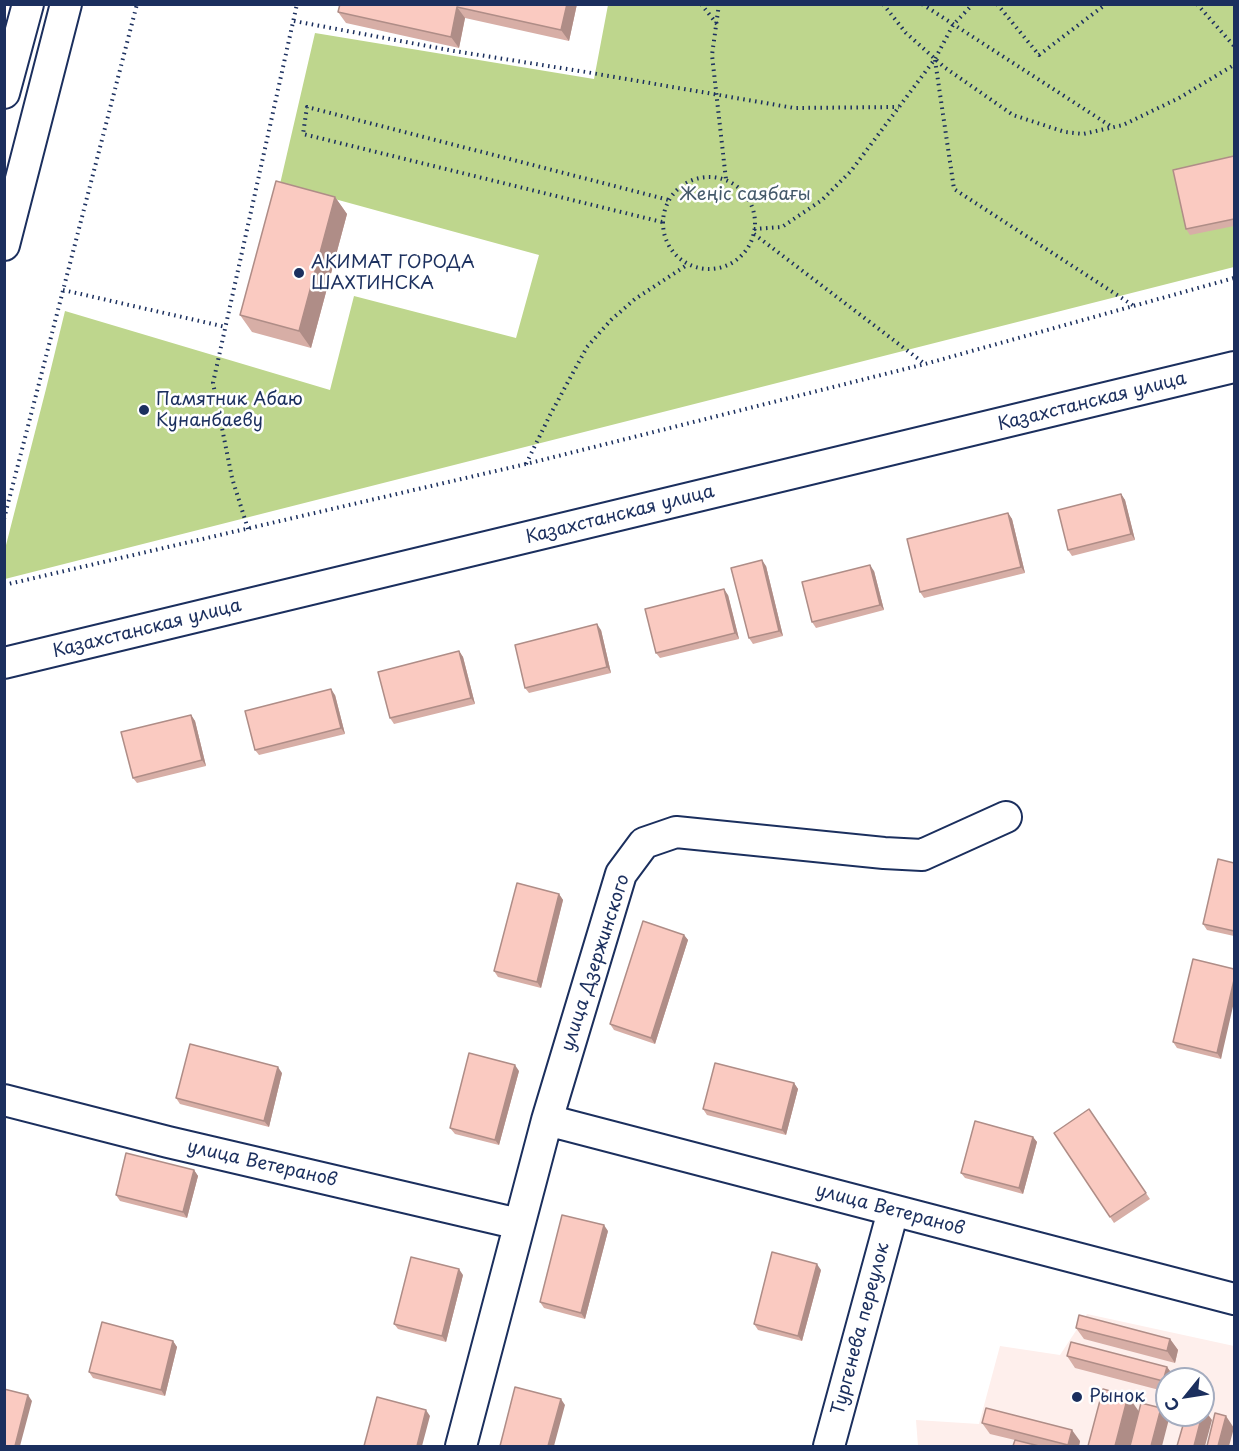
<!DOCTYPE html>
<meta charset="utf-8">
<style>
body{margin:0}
#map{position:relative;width:1239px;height:1451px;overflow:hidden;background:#fff;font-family:"Playpen Sans",sans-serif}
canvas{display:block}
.frame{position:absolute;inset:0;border:6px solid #1b2f5e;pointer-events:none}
.north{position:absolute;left:1155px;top:1367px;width:60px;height:60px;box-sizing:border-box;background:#fff;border:2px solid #a4acbf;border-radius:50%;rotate:240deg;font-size:16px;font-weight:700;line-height:24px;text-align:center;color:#1b2f5e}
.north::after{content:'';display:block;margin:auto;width:21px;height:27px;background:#1b2f5e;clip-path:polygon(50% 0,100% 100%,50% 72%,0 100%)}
</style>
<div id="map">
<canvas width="1239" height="1451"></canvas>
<div class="frame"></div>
<div class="north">С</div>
</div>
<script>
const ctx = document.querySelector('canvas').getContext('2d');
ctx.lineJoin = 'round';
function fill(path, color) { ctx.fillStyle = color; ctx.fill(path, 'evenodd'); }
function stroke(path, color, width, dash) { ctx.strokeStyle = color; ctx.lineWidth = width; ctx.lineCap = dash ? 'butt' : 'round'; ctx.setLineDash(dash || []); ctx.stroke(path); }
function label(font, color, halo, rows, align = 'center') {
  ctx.font = font + ' "Playpen Sans",sans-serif'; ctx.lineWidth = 5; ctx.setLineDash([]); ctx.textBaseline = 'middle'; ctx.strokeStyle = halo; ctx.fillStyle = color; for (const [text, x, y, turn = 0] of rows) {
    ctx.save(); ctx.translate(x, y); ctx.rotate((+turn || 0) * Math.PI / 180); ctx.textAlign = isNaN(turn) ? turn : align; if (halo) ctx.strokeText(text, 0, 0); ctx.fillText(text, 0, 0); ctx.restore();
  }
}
fill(new Path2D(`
 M1087,1314l147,32v100h-316l-2,-26 63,4 21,-78 60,9zM1167,1379h36v36h-36z`), '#feefec');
fill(new Path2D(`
 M608,5h626v262l-1229,312v-30l41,-160 19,-78 265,79 24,-94 162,42 23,-83 -259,-71 35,-151 279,46z`), '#bed68d');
const street = new Path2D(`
 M4,93l24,-89
 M4,245l62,-241
 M4,663l1230,-296
 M4,1100l164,42 351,82
 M547,1120l687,179
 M461,1446l86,-326 74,-246 23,-31 32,-11 208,21 38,2 84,-38
 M829,1446l64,-235`);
stroke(street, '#1b2f5e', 34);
stroke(new Path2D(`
 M701,4l16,20
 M719,4l-7,51 14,125
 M883,4l23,29 38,34 69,48 52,17 18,2 40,-9 56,-27 55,-33
 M922,4l190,123
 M997,4l42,51 67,-51
 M1197,4l37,42
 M294,21l160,30 132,21 208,36 105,-1
 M935,60l19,129 180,117
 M663 223a46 46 0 1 1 92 0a46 46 0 1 1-92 0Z
 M662,222l-359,-88 4,-27 362,93
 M754,229l28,-2 40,-27 29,-29 84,-112 18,-34 20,-21
 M754,234l171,130
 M63,290l163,37
 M526,464l24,-49 37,-68 24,-27 24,-21 52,-34
 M4,519l133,-515
 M248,529l-16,-51 -19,-95 84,-379
 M4,585l522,-121 399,-100 309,-86`), '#1b2f5e', 4, [1.5, 4.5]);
stroke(street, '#fff', 30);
fill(new Path2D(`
 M340,4h237l-8,37 -104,-23 -6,30 -113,-25 -8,-11z
 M1234,156v70l-44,9 -4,-6z
 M335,197l12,17 -36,134 -59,-16 -12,-17z
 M1121,494l4,6 10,40 -63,16 -4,-6z
 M1008,513l4,6 13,54 -101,25 -4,-6z
 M766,566l17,70 -30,8 -4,-6z
 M874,571l10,39 -68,18 -4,-6z
 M728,595l11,44 -79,19 -4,-5z
 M601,630l10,43 -82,20 -4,-5z
 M459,651l4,6 12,47 -81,20 -4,-6z
 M335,695l10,39 -86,21 -4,-5z
 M191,715l4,6 11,45 -69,17 -4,-5z
 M1234,863v73l-27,-6 -4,-6z
 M559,894l4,6 -22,88 -43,-11 -4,-6z
 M684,935l4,5 -33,104 -41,-14 -4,-6z
 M1234,969l-13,90 -44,-11 -4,-6z
 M519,1071l-20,74 -44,-11 -5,-6z
 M282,1073l-13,54 -89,-23 -4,-6z
 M794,1083l4,6 -12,46 -79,-20 -4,-6z
 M1089,1109l61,90 -36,24 -60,-90z
 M1033,1137l4,5 -14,52 -58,-16 -4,-5z
 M194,1170l4,6 -11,42 -67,-17 -4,-6z
 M608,1231l-23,88 -41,-11 -4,-6z
 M821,1270l-19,71 -44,-11 -4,-6z
 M463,1275l-17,67 -48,-13 -4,-5z
 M1076,1328l94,11 8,11 -3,13 -91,-24z
 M173,1341l4,6 -12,49 -72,-18 -4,-6z
 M1067,1356l100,11 8,11v1h-8v13l-92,-24z
 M982,1423l98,18 -1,5h-66l2,-6 -25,-6z`), '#d7aea6');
fill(new Path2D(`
 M567,4h10l-8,37 -8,-11z
 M457,7l8,11 -6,30 -8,-11z
 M335,197l12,17 -36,134 -12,-17z
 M1121,494l4,6 10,40 -4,-6z
 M1008,513l4,6 13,54 -4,-6z
 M762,560l4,6 17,70 -4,-5z
 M870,565l4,6 10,39 -4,-5z
 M724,589l4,6 11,44 -4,-6z
 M597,624l4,6 10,43 -4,-6z
 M459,651l4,6 12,47 -4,-6z
 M331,689l4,6 10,39 -4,-6z
 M191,715l4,6 11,45 -4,-6z
 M559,894l4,6 -22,88 -4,-6z
 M684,935l4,5 -33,104 -4,-6z
 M1234,980v22l-13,57 -4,-6z
 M515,1065l4,6 -20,74 -4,-5z
 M278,1067l4,6 -13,54 -5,-6z
 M794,1083l4,6 -12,46 -4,-5z
 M1033,1137l4,5 -14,52 -4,-6z
 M194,1170l4,6 -11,42 -4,-6z
 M604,1225l4,6 -23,88 -4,-6z
 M817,1264l4,6 -19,71 -4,-5z
 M459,1269l4,6 -17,67 -4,-6z
 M1170,1339l8,11 -3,13 -8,-12z
 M173,1341l4,6 -12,49 -4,-6z
 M1167,1367l8,11v1h-8v7l-4,-5z
 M28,1395l4,6 -12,45h-5z
 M1128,1396l12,17 -9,33h-16z
 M561,1399l4,6 -11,41h-6z
 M1161,1408l8,11 -7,27h-11z
 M1204,1409l8,11 -7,26h-11l8,-31h1z
 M426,1410l4,6 -8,30h-5z
 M1226,1416l8,12 -5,18h-11z
 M1072,1430l8,11 -1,5h-10l-1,-1z`), '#af8d87');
const building = new Path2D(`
 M340,4h227l-6,26 -104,-23 -6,30 -113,-25z
 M1234,156v63l-48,10 -13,-59z
 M276,181l59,16 -36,134 -59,-16z
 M1121,494l10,40 -63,16 -10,-40z
 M1008,513l13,54 -101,25 -13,-53z
 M762,560l17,71 -30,7 -18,-70z
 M870,565l10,40 -68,17 -10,-40z
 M724,589l11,44 -79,20 -11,-44z
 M597,624l10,43 -82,21 -10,-43z
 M459,651l12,47 -81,20 -12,-46z
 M331,689l10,39 -86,22 -10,-39z
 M191,715l11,45 -69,18 -12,-46z
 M1218,859l16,4v68l-31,-7z
 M517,883l42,11 -22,88 -43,-11z
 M643,921l41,14 -33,103 -41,-14z
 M1193,959l41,10v11l-17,73 -44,-11z
 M190,1044l88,23 -14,54 -88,-23z
 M469,1053l46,12 -20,75 -45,-12z
 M715,1063l79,20 -12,47 -79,-21z
 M1089,1109l57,84 -36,24 -56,-84z
 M975,1121l58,16 -14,51 -58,-15z
 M126,1153l68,17 -11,42 -67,-17z
 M562,1215l42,10 -23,88 -41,-11z
 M772,1252l45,12 -19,72 -44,-12z
 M411,1257l48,12 -17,67 -48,-12z
 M1079,1315l91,24 -3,12 -91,-23z
 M102,1322l71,19 -12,49 -72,-18z
 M1071,1342l96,25 -4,14 -96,-25z
 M515,1387l46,12 -13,47h-48z
 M4,1389l24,6 -13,51h-11z
 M1103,1389l25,7 -13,50h-27z
 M377,1397l49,13 -9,36h-53z
 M1141,1403l20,5 -10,38h-21z
 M986,1408l86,22 -4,15 -86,-22z
 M1215,1413l11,3 -8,30h-11z
 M1186,1415h16l-8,31h-17z
 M1015,1440l24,6h-26z`);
fill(building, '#facac1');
stroke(building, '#af8d87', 1.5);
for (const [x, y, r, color] of [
 [299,273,6,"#1b2f5e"],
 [144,410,6,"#1b2f5e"],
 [1077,1397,6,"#1b2f5e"]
]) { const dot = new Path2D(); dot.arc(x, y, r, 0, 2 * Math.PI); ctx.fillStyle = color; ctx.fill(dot); stroke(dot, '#fff', 2); }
label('18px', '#44596a', '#fff', [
 ["Жеңіс саябағы",745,195]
]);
label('18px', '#1b2f5e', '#fff', [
 ["АКИМАТ ГОРОДА",311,263],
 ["ШАХТИНСКА",311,284],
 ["Памятник Абаю",156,400],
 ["Кунанбаеву",156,421],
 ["Рынок",1089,1397]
], 'left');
label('18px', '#1b2f5e', '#fff', [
 ["Казахстанская улица",1092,402,-14],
 ["Казахстанская улица",620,515,-14],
 ["Казахстанская улица",147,629,-14],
 ["улица Дзержинского",596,963,-72],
 ["улица Ветеранов",262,1164,13],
 ["улица Ветеранов",890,1210,15],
 ["Тургенева переулок",861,1329,-75]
]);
</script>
